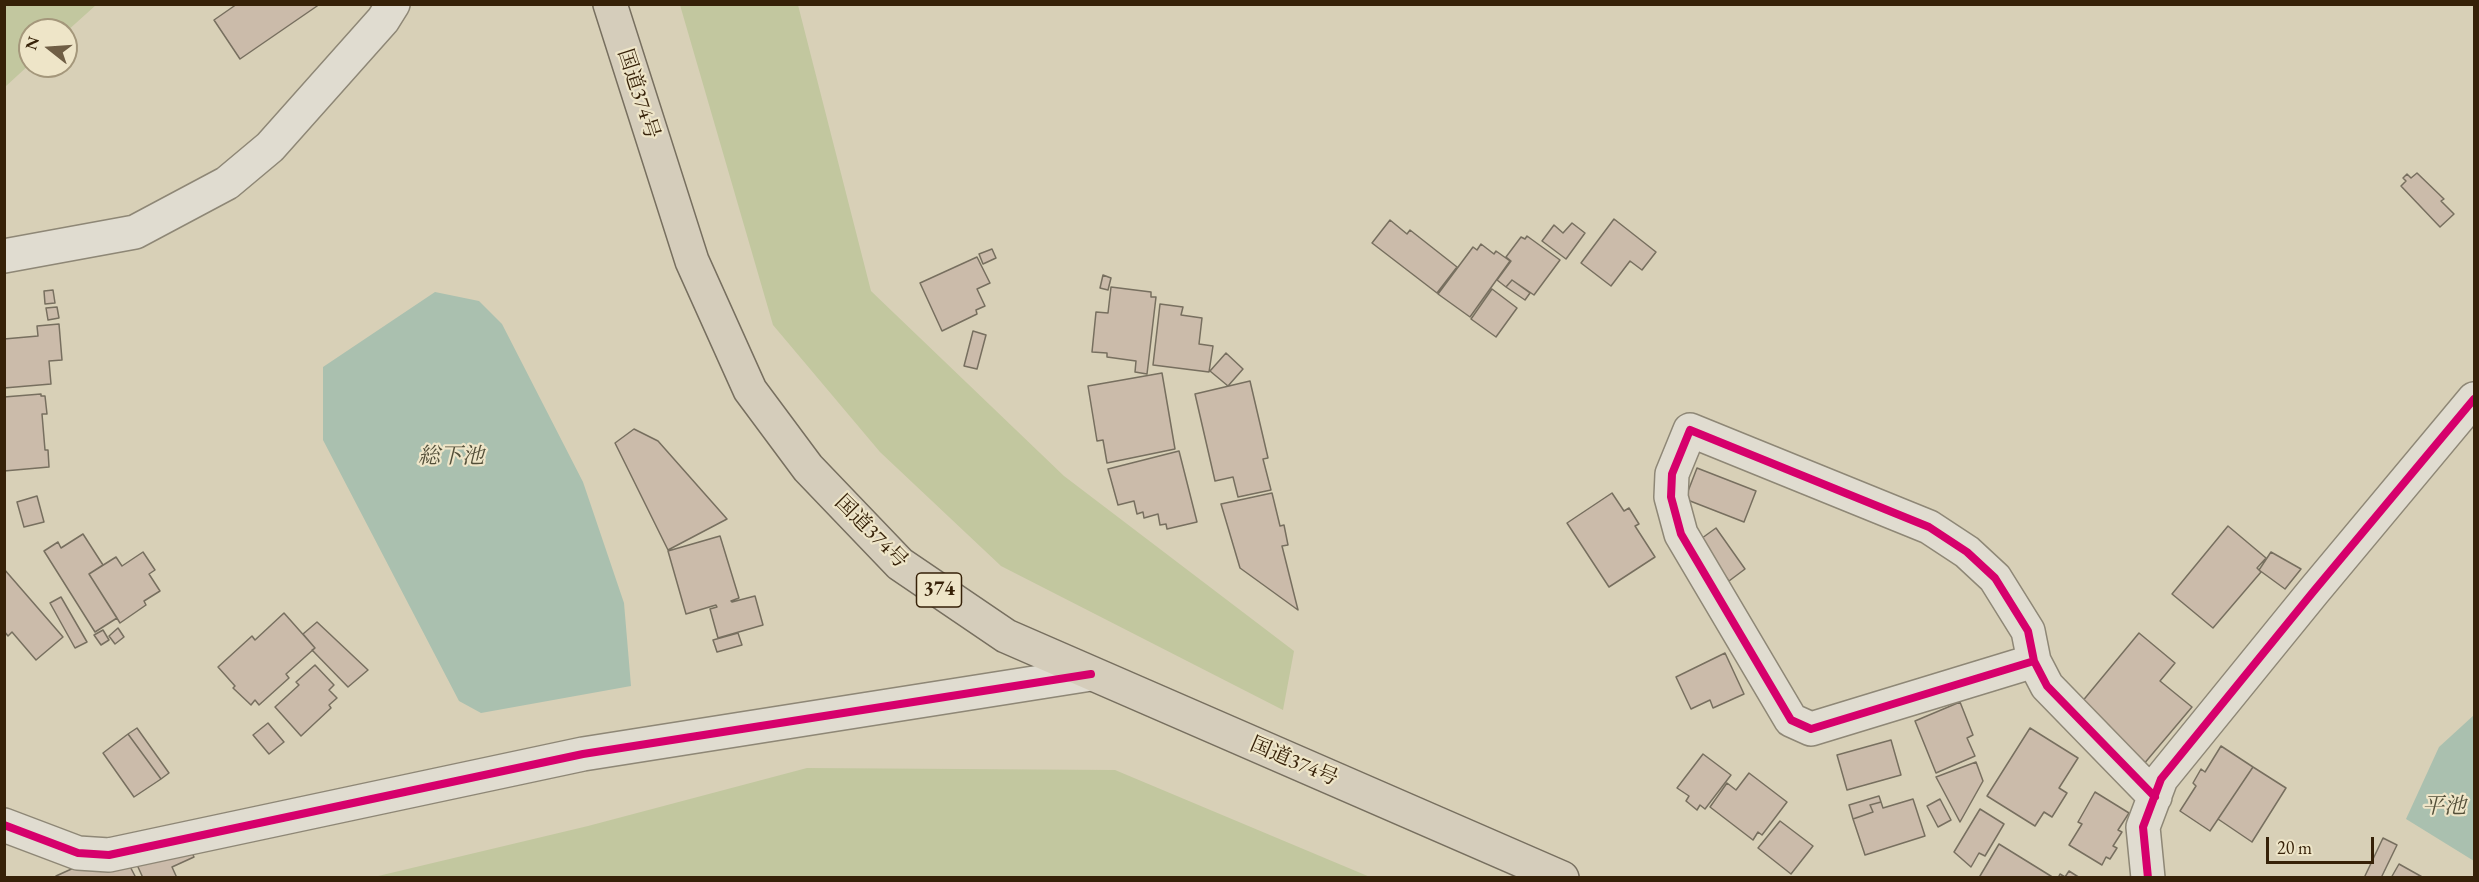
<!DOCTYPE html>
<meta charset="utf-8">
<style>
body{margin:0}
#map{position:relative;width:2479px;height:882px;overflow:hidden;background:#d8d0b7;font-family:"EB Garamond",serif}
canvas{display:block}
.frame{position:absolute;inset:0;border:6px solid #362108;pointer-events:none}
.north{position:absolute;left:18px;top:18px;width:60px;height:60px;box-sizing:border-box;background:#eee5c8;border:2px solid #a4977b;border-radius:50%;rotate:287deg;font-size:16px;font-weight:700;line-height:24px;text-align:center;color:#362108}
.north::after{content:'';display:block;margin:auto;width:21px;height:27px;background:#6f5e45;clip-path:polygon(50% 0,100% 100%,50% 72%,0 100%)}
.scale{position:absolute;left:2266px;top:837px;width:108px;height:27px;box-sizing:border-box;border:3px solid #362108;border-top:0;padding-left:8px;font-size:18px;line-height:21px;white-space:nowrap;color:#362108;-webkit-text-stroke:4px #eee5c8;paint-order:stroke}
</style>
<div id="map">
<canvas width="2479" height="882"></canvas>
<div class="frame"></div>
<div class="north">N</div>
<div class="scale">20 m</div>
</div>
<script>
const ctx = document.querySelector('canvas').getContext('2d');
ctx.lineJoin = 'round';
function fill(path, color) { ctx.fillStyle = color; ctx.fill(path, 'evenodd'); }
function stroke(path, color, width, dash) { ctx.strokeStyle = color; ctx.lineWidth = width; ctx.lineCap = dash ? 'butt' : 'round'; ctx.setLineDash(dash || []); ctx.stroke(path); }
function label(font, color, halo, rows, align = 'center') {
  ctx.font = font + ' "EB Garamond","Noto Serif JP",serif'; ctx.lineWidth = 4.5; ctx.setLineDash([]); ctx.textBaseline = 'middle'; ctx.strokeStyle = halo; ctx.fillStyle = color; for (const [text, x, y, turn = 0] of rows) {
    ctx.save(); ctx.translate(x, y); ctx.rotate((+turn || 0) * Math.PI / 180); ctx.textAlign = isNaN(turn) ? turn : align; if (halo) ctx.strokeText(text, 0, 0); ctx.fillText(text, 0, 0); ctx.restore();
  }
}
fill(new Path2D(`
 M5,4h91v1l-30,27 -36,-2v34l-25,23z
 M680,5h118l73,286 193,185 230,175 -11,59 -282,-144 -121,-114 -107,-127z
 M807,768l308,2 255,107h-996l214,-51z`), '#c2c79f');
fill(new Path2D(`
 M435,292l44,9 23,23 81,158 41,121 7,83 -150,27 -22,-12 -136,-261v-73z
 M2474,715v146l-68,-42 33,-72z`), '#aac0af');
const building = new Path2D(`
 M237,4h83l-80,55 -26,-39z
 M2417,173l27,26 -3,2 13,13 -14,13 -39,-41 5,-5 -3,-3 4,-4 4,4z
 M1614,219l42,33 -14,18 -12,-9 -19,25 -30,-23z
 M1390,220l17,14 3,-4 47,37 -20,26 -65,-50z
 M1572,223l13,10 -19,26 -24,-18 12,-16 9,8z
 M1527,236l33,24 -26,35 -22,-15 -6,7 -9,-7 14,-19 -5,-4 15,-20 4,2z
 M1481,244l13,10 2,-3 14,10 -40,56 -32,-23 35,-47 4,3z
 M992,249l4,9 -13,6 -4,-10z
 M977,257l13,26 -13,6 8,17 -9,4 1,4 -35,17 -22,-48z
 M1103,275l8,3 -3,12 -8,-2z
 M1512,280l18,13 -5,7 -19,-13z
 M1111,287l40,5v5h5l-9,77 -12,-2 1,-11 -29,-4v-4l-15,-1 4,-40 12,1z
 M1492,289l25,19 -21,29 -25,-18z
 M53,290l2,13 -10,1 -1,-13z
 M1160,304l23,3 -2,8 21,3 -3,26 14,2 -4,26 -56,-7z
 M57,307l2,11 -11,2 -2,-12z
 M59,324l3,36 -13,1 2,23 -47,4v-49l34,-3 -1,-10z
 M973,331l13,4 -9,34 -13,-3z
 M1226,353l17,16 -15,17 -18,-15z
 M1162,373l13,76 -68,14 -4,-23 -6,1 -9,-55z
 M1250,381l18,77 -5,1 8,31 -33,7 -5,-20 -18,4 -20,-87z
 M41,394v2h4l2,18h-5l3,36h3l1,17 -45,4v-74z
 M634,429l24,12 69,78 -59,31 -53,-107z
 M1179,451l18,71 -30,7 -1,-5 -6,1 -2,-11 -14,4 -1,-6 -6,2 -3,-13 -16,4 -10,-36z
 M1697,468l59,23 -12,31 -59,-23z
 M1272,493l8,33 4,-1 4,20 -6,1 16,64 -58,-42 -19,-64z
 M1612,493l12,18 5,-3 10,16 -4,2 20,31 -46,30 -42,-64z
 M37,496l7,26 -20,5 -7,-25z
 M2228,526l38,32 -9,10 4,4 -48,56 -41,-34z
 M1716,528l29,41 -16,12 -31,-40z
 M83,534l20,31 -14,9 28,44 -22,14 -51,-81 14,-9 3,6z
 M720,536l19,62 -8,3 1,1 23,-6 8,29 -45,13 -8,-29 7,-2 -1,-2 -30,9 -18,-63z
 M143,552l12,18 -6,4 11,17 -16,10 2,4 -26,18 -31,-49 27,-17 6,9z
 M2271,552l30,17 -16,20 -26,-19z
 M4,569l59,68 -27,23 -24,-28 -4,4 -4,-5z
 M61,597l26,45 -12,6 -25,-45z
 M284,613l31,35 -29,26 3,4 -30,27 -4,-5 -4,5 -18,-17 2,-2 -17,-19 34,-31 3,4z
 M317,622l51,48 -20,17 -36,-37 3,-2 -12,-14z
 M118,628l6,9 -9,7 -6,-8z
 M103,630l6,10 -8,5 -7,-10z
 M738,633l4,12 -25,7 -4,-12z
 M2139,633l36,30 -15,18 32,26 -49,58 -67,-56z
 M1725,653l19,41 -31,14 -3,-8 -19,9 -15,-32z
 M315,665l19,20 -5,5 8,8 -8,7 2,3 -30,28 -26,-29 24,-22 -3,-3z
 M1960,702l13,33 -6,3 8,18 -39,17 -21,-52z
 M268,723l16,19 -15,12 -16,-19z
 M137,728l32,45 -8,6 -33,-45z
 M2030,728l48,30 -19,30 8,5 -15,24 -8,-5 -9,14 -48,-30z
 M128,734l33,45 -27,18 -31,-44z
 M1891,740l10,35 -54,15 -10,-35z
 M2221,746l32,21 -43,64 -30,-20 16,-25 -3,-3 8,-14 4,3z
 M1703,754l28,21 -26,34 -5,-4 -3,5 -11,-9 3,-5 -12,-8z
 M1976,762l7,19 -23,41 -24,-45z
 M2253,767l33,21 -34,54 -34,-23z
 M1749,773l38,29 -25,33 -4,-3 -5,8 -43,-33 17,-24 9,7z
 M2095,792l34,21 -11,17 4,2 -9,14 4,2 -7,11 -4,-2 -4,8 -33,-20 13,-21 -4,-2z
 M1879,796l2,6 -11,3 3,7 -20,7 -4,-14z
 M1913,799l12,37 -60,19 -12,-36 20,-7 -3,-7 11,-3 2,6z
 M1940,799l11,21 -13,7 -11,-21z
 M1980,809l24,15 -19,32 -6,-3 -8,14 -17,-15z
 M1780,821l33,25 -22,28 -33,-26z
 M181,828l13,29 -22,10 5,11h-34l-14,-31z
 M2383,838l14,7 -16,33h-17z
 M1999,844l55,34h-71l-3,-2z
 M120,847l16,31h-79l-1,-2z
 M2399,864l25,14h-33z
 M2069,871l11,7h-22l2,-4 5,3z`);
fill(building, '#cbbbaa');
stroke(building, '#776f5f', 1.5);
const street = new Path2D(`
 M4,256l131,-24 92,-49 43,-36 113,-127 10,-16
 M2034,661l-223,68 -20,-9 -110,-186 -10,-37 1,-23 18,-44 239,97 38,25 28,26 33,53 6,30 13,25 108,111
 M4,825l74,28 31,2 474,-101 508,-80
 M2148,878l-5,-51 18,-48 152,-187 161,-193`);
const highway = new Path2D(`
 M610,4l82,257 58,129 58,78 92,96 106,72 556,242`);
stroke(street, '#8e8776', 36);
stroke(highway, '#776f5f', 36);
stroke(street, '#e0dcd0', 33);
stroke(highway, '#d5cdbb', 33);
stroke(new Path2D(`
 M2034,661l-223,68 -20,-9 -110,-186 -10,-37 1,-23 18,-44 239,97 38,25 28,26 33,53 6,30 13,25 108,111
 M4,825l74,28 31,2 474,-101 508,-80
 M2148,878l-5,-51 18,-48 152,-187 161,-193`), '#d6006c', 8);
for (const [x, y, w] of [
 [939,590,45]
]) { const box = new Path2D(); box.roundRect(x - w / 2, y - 17, w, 34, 4.5); ctx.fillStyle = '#eee5c8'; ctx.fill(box); stroke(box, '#362108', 1.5); }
label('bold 20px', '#362108', null, [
 ["374",939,590]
]);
label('21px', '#362108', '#eee5c8', [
 ["国道374号",638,94,72],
 ["国道374号",871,532,45],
 ["国道374号",1294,762,23]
]);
label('italic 22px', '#534f39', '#eee5c8', [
 ["総下池",451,457],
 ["平池",2444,807]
]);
</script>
